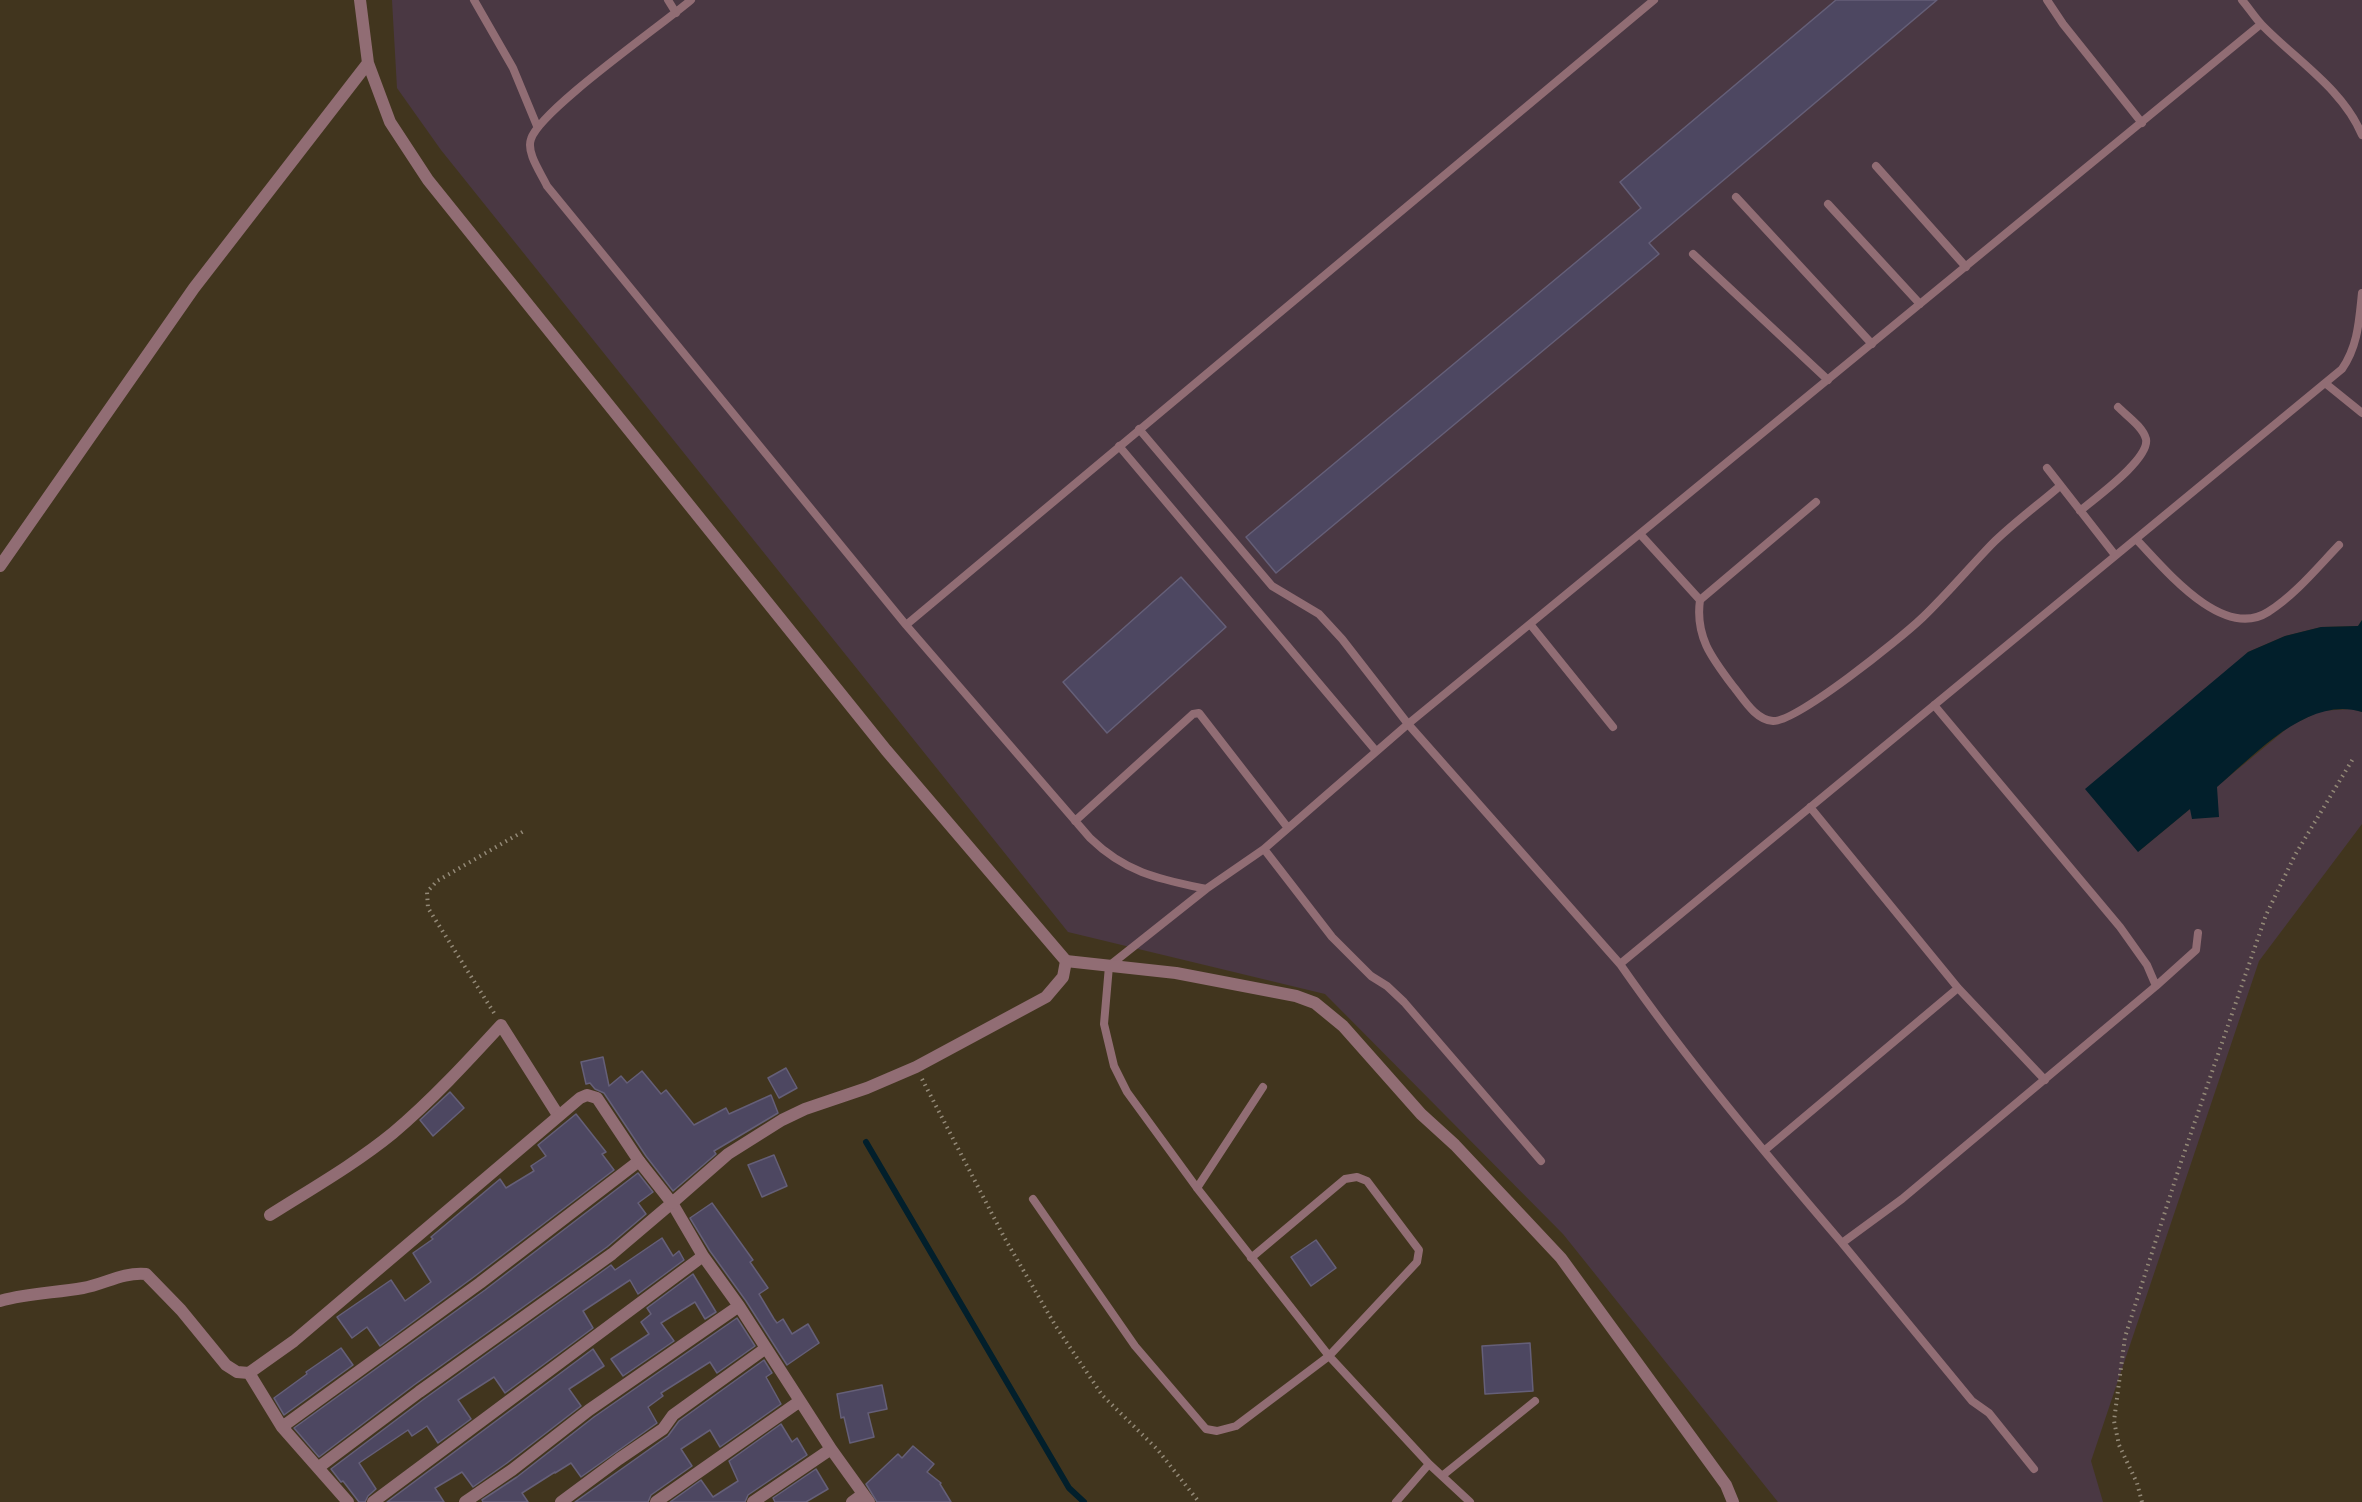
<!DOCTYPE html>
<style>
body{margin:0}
canvas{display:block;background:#41351e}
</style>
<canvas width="2362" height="1502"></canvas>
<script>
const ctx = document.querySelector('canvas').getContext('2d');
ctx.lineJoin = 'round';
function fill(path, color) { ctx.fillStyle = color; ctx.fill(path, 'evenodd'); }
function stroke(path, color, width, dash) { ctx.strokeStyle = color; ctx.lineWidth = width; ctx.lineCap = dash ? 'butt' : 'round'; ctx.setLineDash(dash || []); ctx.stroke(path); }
fill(new Path2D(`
 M392,0h1970v620l-4,6 -37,1 -36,9 -37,16 -110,200 152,-126 30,-15 31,-2 11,3v112l-103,137 -168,500 12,41h-325l-215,-268 -238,-240 -257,-62 -627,-782 -44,-62z`), '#4a3843');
fill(new Path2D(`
 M2362,620v92c-54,-17 -107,43 -145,75l2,30 -27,2 -2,-10 -52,43 -53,-63 163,-137 37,-16 36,-9 37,-1z`), '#021f2b');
stroke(new Path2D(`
 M866,1142l203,346 15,14`), '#021f2b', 6);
const building = new Path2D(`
 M1836,0h101l-288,243 10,11 -383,319 -30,-36 395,-329 -21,-26z
 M1181,577l45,50 -119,106 -44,-51z
 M603,1057l6,29 12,-10 6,7 15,-12 19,23 5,-4 28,35 32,-17 3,6 42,-19 7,18 -64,38 2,3 -43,37 -27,-35 -42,-63 -9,-4 -5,-6 -4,1 -5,-22z
 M786,1068l11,20 -18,10 -11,-20z
 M450,1092l14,16 -31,28 -13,-16z
 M576,1114l30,38 -4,2 12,16 -139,106 -95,70 -13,-19 -15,11 -15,-21 54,-37 14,21 26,-19 -18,-29 20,-14 -2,-2 69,-58 6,9 28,-17 -3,-5 15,-10 -8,-11z
 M774,1155l13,31 -25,11 -14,-32z
 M638,1173l15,19 -15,11 8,11 -39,33 -193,138 -95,72 -25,-29 191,-138z
 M712,1203l41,57 -3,2 18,26 -9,6 15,25 3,4 6,-4 9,15 16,-10 11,19 -32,22 -41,-64 -36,-50 -20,-33z
 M662,1238l11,18 6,-5 5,9 -46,34 -8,-14 -47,31 10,17 -88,65 -11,-16 -36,23 13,19 -33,24 -11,-17 -15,10 -4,-6 -49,33 17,26 -8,7 -3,6h-6l-16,-21 -2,1 -10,-13 93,-70 187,-134 4,5z
 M1316,1240l20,28 -25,18 -20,-29z
 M693,1274l23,38 -11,7 -10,-17 -34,21 13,18 -51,35 -12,-17 38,-25 -8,-12 10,-8 -4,-6z
 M737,1318l18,28 -38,27 -7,-11 -49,31 2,3 -15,11 9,16 -76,54 -10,-14 -16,10v-1l-33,21 6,9h-45l-1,-2 35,-23 77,-60z
 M1530,1343l3,48 -48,3 -3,-48z
 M341,1348l12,17 -69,50 -10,-17 33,-24 -1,-2z
 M593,1349l11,17 -35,23 12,17 -74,57 -34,24 -11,-15 -27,16 9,14h-57z
 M764,1360l8,13 -6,4 15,27 -61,43 -10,-17 -29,19 11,17 -41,29 -3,7h-73l93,-66 11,-15z
 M882,1385l5,24 -19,4 6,24 -24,6 -6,-26 -3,1 -4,-24z
 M781,1424l11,18 5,-4 10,17 -59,40 -3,7h-75l31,-22 12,17 25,-16 -9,-20z
 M913,1446l21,18 -7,8 14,11 -1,1 11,18h-74l-11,-18 32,-30 4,4z
 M816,1469l12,20 -22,13h-31l-2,-4z`);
fill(building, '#4d4761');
stroke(building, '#655f78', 1.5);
stroke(new Path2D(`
 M494,1013l-66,-105 -1,-16 10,-11 87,-50
 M922,1079l82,158 51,88 47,70 55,54 42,53
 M2142,1502l-5,-19 -18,-38 -5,-24 11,-84 55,-172 86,-250 29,-60 59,-98`), '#938977', 4, [1.5, 4.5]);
stroke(new Path2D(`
 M474,0l39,68 24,58
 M668,0l8,13
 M691,0c-29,25 -151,110 -160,139 -5,14 10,34 16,47l359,439 184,213c36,35 69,41 116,51l58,-40 144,-125 853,-700
 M2047,0l16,24 79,99
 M2242,0c7,8 13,18 20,25 34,35 81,64 100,110
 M1876,166l90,101
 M1736,197l136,147
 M1828,204l92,100
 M1693,254l135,126
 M2325,383l37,30
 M1139,429l133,157 47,28 23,25 66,85 212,240 722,-595c16,-23 17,-48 20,-76
 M1119,446l257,305
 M2047,468l68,87
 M2080,511c15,-13 70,-52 66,-72 -3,-12 -19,-23 -28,-32
 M1640,534l60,66c-5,36 11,57 33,86 10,12 22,34 40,35 24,1 128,-83 149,-103 24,-23 46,-49 69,-73 21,-21 47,-40 69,-59
 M2136,539c28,29 86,102 132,73 27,-17 49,-44 71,-67
 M1700,600l116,-98
 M1530,624l83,103
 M906,625l748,-625
 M1810,807l148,181 87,92
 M1075,821l118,-107 6,-1 89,115
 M1264,849l68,88 39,39 16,10 17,16 137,159
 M1206,889l-97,77 -5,58 10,42 13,26 70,96 132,168 100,108 41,38
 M1620,964c68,98 145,189 222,279l60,-44 254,-213 -9,-21 -27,-38 -186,-222
 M2156,986l40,-36 2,-17
 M1765,1150l193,-162
 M1197,1188l66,-101
 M1033,1199l102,147 71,83 11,2 19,-5 93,-70 88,-94 2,-12 -52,-69 -10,-4 -12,2 -94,79
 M1842,1243l130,158 17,12 45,56
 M1442,1476l93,-75
 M1396,1502l33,-38`), '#916d74', 8);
stroke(new Path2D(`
 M1066,961l110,12 120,23 19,7 28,23 78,88 34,31 106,113 165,227 7,17
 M270,1215c41,-26 85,-51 123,-82 39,-33 74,-71 108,-108l57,90
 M0,1301c27,-8 55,-8 83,-13 22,-4 39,-16 63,-14l35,36 45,55 11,7 12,1 33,54 66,75
 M282,1427l198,-144 159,-122
 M319,1467l100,-75 193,-138 60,-51 31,53 36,50 92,143 38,53
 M373,1502l330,-246
 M465,1502l47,-32 77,-60 150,-104
 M561,1502l58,-43 44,-30 10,-14 93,-67
 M656,1502l144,-101
 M753,1502l78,-53
 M852,1502l11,-8`), '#916d74', 12);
stroke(new Path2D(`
 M0,566l194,-278 174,-225
 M249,1373l45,-32 286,-243 7,-3 10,3 42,63 33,42 56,-49 54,-34 23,-11 62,-21 49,-21 130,-70 17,-20 3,-16 -180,-211 -458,-570 -38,-58 -22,-59 -8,-63`), '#916d74', 12);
</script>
